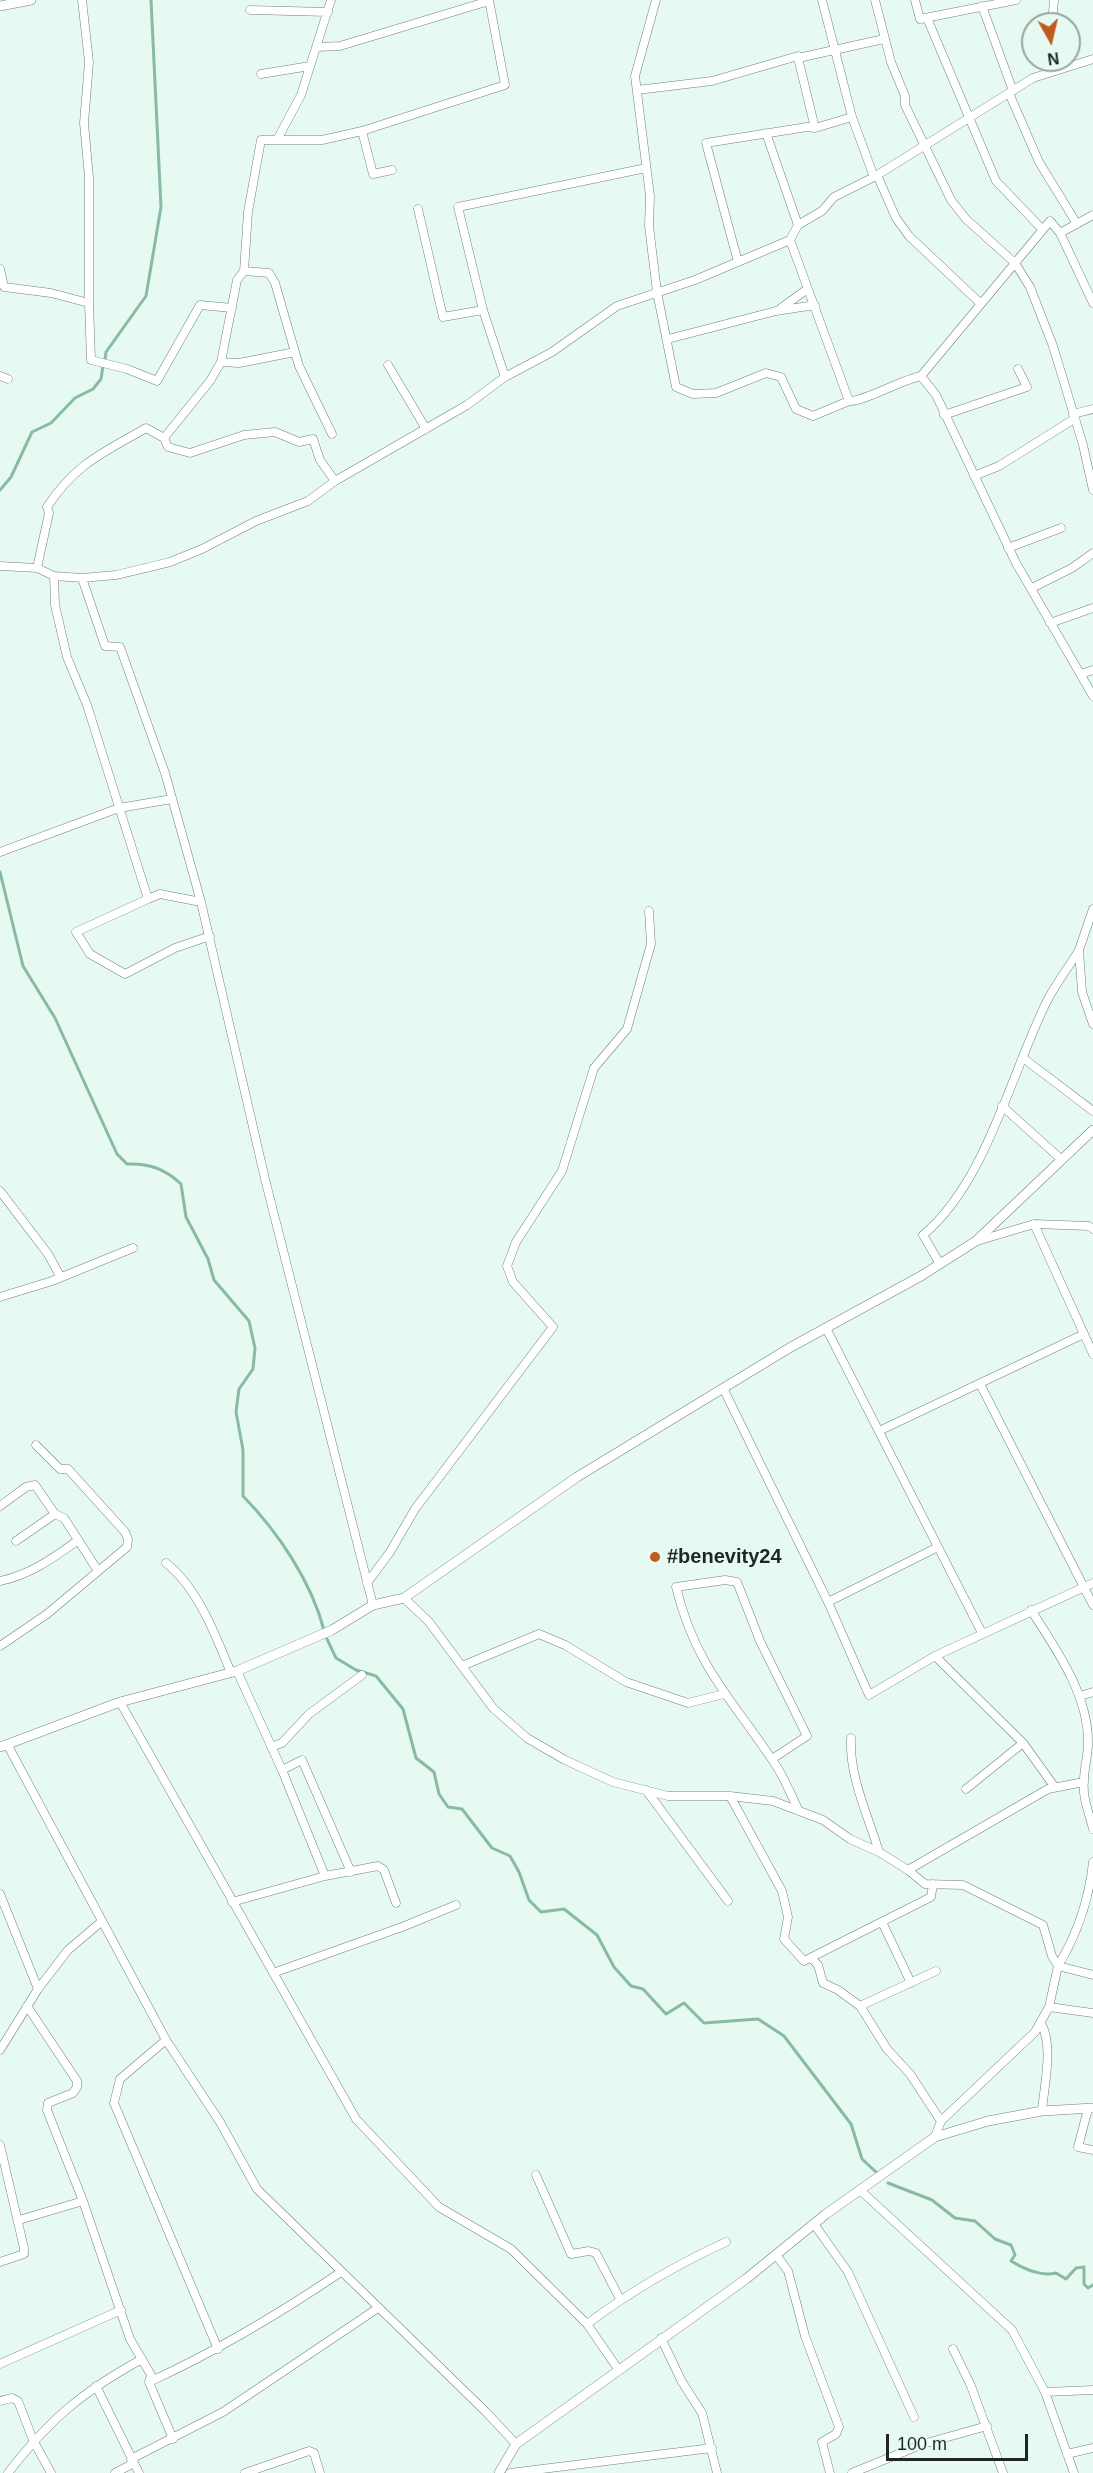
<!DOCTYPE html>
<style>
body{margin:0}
#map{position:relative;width:1093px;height:2473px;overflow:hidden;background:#e7faf2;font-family:Helvetica,sans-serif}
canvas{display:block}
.north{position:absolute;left:1021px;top:12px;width:60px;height:60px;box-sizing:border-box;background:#e7faf2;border:2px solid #97a59f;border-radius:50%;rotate:172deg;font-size:16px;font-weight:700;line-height:24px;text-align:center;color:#1f2623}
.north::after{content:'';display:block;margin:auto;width:21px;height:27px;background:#be5c20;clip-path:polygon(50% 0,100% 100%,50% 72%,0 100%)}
.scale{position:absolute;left:886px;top:2434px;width:142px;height:27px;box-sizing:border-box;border:3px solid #1f2623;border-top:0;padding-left:8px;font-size:18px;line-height:21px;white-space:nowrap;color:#1f2623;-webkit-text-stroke:4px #e7faf2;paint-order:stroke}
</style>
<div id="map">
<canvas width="1093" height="2473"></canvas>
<div class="north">N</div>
<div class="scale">100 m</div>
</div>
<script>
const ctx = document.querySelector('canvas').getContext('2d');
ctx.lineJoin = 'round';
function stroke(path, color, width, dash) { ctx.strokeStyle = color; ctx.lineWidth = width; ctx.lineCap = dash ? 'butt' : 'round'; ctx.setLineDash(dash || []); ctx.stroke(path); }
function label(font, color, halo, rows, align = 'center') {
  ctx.font = font + ' Helvetica,sans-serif'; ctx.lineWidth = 4.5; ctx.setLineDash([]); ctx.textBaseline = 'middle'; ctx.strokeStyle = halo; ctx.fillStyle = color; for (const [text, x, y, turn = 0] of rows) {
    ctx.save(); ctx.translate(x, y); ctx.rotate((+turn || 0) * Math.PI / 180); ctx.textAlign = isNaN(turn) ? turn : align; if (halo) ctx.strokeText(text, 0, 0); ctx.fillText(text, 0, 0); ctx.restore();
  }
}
stroke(new Path2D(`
 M105,360l1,-8 40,-56 15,-89 -10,-207
 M0,490l11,-13 21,-45 19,-9 24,-25 18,-9 8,-10 2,-13
 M0,872l23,94 32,52 62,136 10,10c22,-1 38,5 54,20l5,33 22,42 6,21 35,41 6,27 -2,21 -14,20 -3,23 7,38v46c35,36 68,85 81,134
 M327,1639l9,19 20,12 20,6 27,33 13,49 18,14 5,22 9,13 14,2 30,39 18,8 9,16 10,28 12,12 23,-3 33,26 17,32 17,19 12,3 23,25 18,-11 20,20 54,-4 26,17 67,88 11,35 14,13
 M888,2183l44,17 23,18 20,3 20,18 16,6 4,10 -4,6c13,8 29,16 45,12l10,6 10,-11 8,-1v17l4,4 5,-3`), '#88baa6', 3);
const minor = new Path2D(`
 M82,0l7,62 -5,61 5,54v126
 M656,0l-21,76 15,120 -1,30 8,66 19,95 17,7 23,-1 50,-20 15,4 15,32 17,7 36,-15
 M822,0l30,117 22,60
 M875,0l16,62 14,34v9l46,95 15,19 49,44 15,24 23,59 30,99 10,45
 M915,0l5,19 96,-19
 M982,6l31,85
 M250,10l78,2
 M927,18l69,163 46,48
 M1052,24l2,-24
 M317,47l23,-1 149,-45
 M798,58l17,70
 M261,74l49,-8
 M637,90l75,-9 86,-25v2l86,-19
 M1009,93l30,69 38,62
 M362,131l11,43 19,-4
 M766,133l32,92
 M277,140l24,-45 30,-95
 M877,175l19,43 13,18 71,67
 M418,209l25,108 40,-7
 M1060,233l33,-18
 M790,240l59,161c14,1 52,-21 72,-25l15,19 80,168 77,133
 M738,262l-32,-119 101,-16 8,1 37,-11
 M0,269l4,18 47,6 38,10 2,57 36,9 30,12 43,-76 32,3
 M244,271l25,2 6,10 24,83 33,68
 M781,308l25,-18
 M668,339l108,-28 39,-6
 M221,362l18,1 56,-11
 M388,365l38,64
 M0,376l8,3
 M921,376l129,-155 10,12 33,70
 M505,377l-22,-67 -25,-103 188,-39
 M1073,414l20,-5
 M944,415l83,-28 -9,-18
 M164,438l46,-57 11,-19 16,-82 7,-9 4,-59 13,-72h61l40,-9 143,-46 -16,-85
 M974,476l25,-10 75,-47
 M1008,548l53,-20
 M0,566l37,2 17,8 28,2 34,-3 54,-13 32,-13 54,-28 52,-20 27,-20 132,-76 38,-28 47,-25 65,-46 78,-26 95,-40 8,-15 24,-14 12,-14 40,-20 159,-99 60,-19
 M37,568l12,-55 -2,-6c29,-44 56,-54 99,-79l18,10 4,9 22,6 54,-18 31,-3 24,10 14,-3 7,21 15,21
 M54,576l1,29 12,52 20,48 61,194 12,-5 41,8 64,277 108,426
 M82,578l23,68 15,1 45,126 36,129
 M1032,588l40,-20 21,-15
 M1050,623l43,-15
 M1081,674l12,-4
 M0,852l119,-44 53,-9
 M148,899l-72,33 14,22 35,20 50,-26 35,-12
 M1093,909l-14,41 3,42 11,32
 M1023,1058l70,53
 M1002,1106l60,54
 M0,1191l48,63 12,22
 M1034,1224l59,130
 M977,1241l57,-17 55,2 4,3
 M940,1264l-17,-29c63,-52 88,-162 124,-234 9,-18 22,-34 32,-51
 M0,1297l52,-16 81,-33
 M826,1328l156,305
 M980,1384l113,221
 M723,1388l105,214 41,93 66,-39 158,-73
 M879,1431l205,-97
 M0,1506l26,-19 9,-2 20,29 9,4 34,53
 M16,1541l39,-27
 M166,1563c32,25 50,73 65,110
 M0,1581c30,-6 53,-23 77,-40
 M367,1583l23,-31 25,-43 138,-182 -40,-45 -6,-16 9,-24 46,-71 32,-103 33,-39 24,-85 -2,-33
 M404,1598l25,24 64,86 34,30 38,22 48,22 55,14h62l43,5 50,19 27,19 29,13 29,18 17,14 38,1 80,40 9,31 6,10 -9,41 -14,25 -94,89 -6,16
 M828,1602l110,-55
 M1031,1610c25,39 58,85 57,134 0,12 -4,24 -4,36 -2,18 5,32 9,49
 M0,1646l47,-32 80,-67 1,-8 -3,-7 -57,-63h-8l-24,-24
 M935,1656l88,87 31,43
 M462,1666l77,-32 26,11 61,37 62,21 36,-9
 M237,1671l45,99 43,106
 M1080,1696l13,-4
 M120,1702l236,417 83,88 72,42 76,75 31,45
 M851,1738c-2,39 17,77 28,114
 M7,1744l159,296 54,82 37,67 229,223 30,32
 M271,1747l11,-4 27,-29 53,-39
 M772,1759l35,-23 -47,-95 -23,-59 -12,-2 -49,7c19,77 53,109 95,171 12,16 19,35 28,53
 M282,1770l20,-10 49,112
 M966,1789l57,-46
 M646,1790l82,111
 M730,1796l52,95 6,26 -4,22 20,22 127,-64 2,-13
 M1093,1862c-4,38 -15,71 -35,104l35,9
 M908,1870l140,-81 36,-7
 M0,1894l38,95
 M232,1902l93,-26 53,-10 6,4 12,33
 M882,1922l29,61
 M811,1958l7,7 5,18 15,7 22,16 27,43 23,25 31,47
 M273,1973l129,-46 54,-22
 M27,2006l50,75v6l-4,6 -25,10 -1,7 36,91 47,138 21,36 -2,7 24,57
 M860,2006l76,-35
 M1049,2007l44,6
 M1041,2023c13,24 3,62 1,88
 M166,2040l-46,39 -6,24 104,246
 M0,2050l38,-61 30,-39 33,-28
 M1088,2109l-10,38 15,3
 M0,2145l24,103v6l-24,8
 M536,2175l35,79 18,-3 7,2 24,46
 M860,2190l152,140 33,62 29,81
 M19,2220l64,-19
 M814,2224l34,48 66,145
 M776,2255l12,16 17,65 34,91 -3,7 -14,8 8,31
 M587,2324c44,-33 89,-59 139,-82
 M661,2338l21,44 20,31 15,60
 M953,2349l18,37 32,87
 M0,2364l121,-54
 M149,2382c68,-31 130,-68 192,-110
 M96,2386l43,87
 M1045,2392l48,-2
 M0,2401l12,-3 6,3 15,39 18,33
 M1067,2454l26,-6
 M8,2473c42,-54 74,-81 134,-114
 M115,2473l17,-9 -1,-5 92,-47 155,-104
 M245,2473l64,-22 5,2 6,20
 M510,2473l202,-25
 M852,2473l71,-29 64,-18`);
const tertiary = new Path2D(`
 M0,6l31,-6
 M0,1747l120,-45 117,-31 95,-41 41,-25 31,-7 173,-121 214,-130 130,-71 55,-35 117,-111
 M499,2473l17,-29 230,-165 80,-65 109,-77 53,-16 54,-10 51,-3`);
stroke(minor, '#708179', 9);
stroke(tertiary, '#708179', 10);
stroke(minor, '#fff', 8);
stroke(tertiary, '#fff', 9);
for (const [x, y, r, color] of [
 [655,1557,6,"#be5c20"]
]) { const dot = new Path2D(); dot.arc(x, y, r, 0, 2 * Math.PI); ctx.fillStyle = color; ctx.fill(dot); stroke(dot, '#e7faf2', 2); }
label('bold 20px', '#1f2623', '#e7faf2', [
 ["#benevity24",667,1557]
], 'left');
</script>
